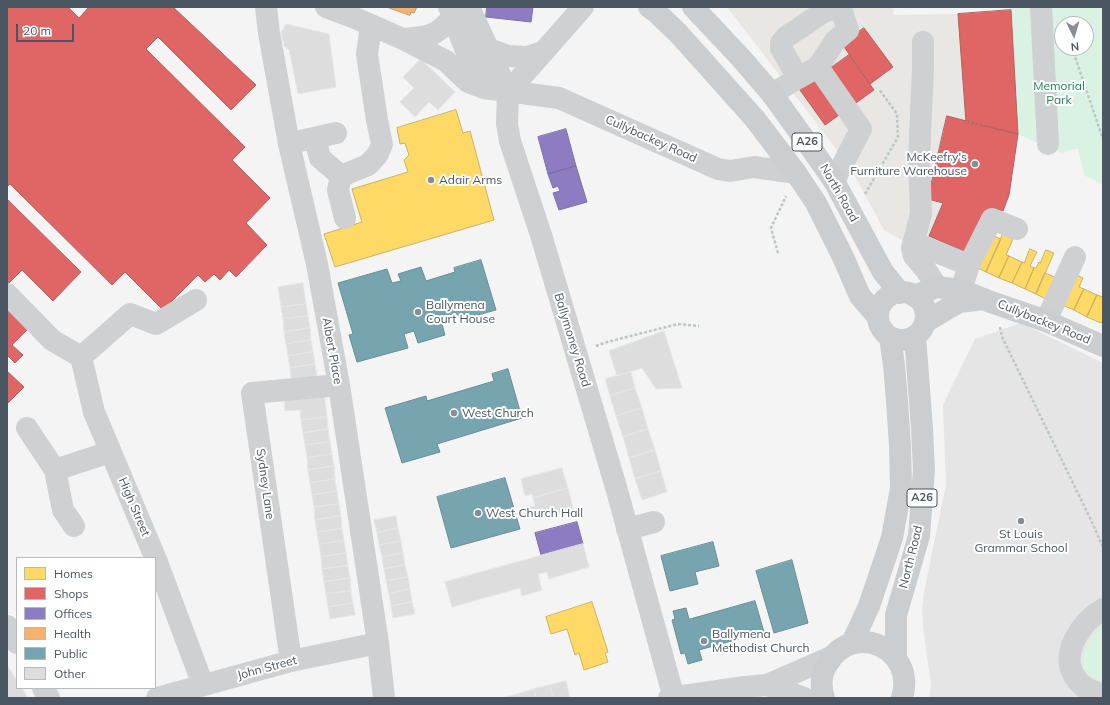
<!DOCTYPE html>
<style>
body{margin:0}
#map{position:relative;width:1110px;height:705px;overflow:hidden;background:#f4f4f4;font-family:Mulish,sans-serif}
canvas{display:block}
.frame{position:absolute;inset:0;border:8px solid #4a5661;pointer-events:none}
.legend{position:absolute;left:16px;top:557px;width:140px;height:132px;box-sizing:border-box;background:#fff;border:1px solid #b7bbc0;margin:0;padding:5px 7px;list-style:none;font-size:12px;color:#4a5661}
.legend li{display:flex;align-items:center;gap:8px;height:20px}
.legend b{width:20px;border:1px solid #b7bbc0}
.north{position:absolute;left:1054px;top:16px;width:40px;height:40px;box-sizing:border-box;background:#fff;border:1px solid #b7bbc0;border-radius:50%;rotate:175deg;font-size:11px;font-weight:700;line-height:16px;text-align:center;color:#4a5661}
.north::after{content:'';display:block;margin:auto;width:14px;height:18px;background:#868d94;clip-path:polygon(50% 0,100% 100%,50% 72%,0 100%)}
.scale{position:absolute;left:16px;top:24px;width:58px;height:18px;box-sizing:border-box;border:2px solid #4a5661;border-top:0;padding-left:5px;font-size:12px;line-height:14px;white-space:nowrap;color:#4a5661;-webkit-text-stroke:3px #fff;paint-order:stroke}
</style>
<div id="map">
<canvas width="1110" height="705"></canvas>
<div class="frame"></div>
<ul class="legend">
<li><b style="height:11px;background:#ffd966"></b>Homes</li>
<li><b style="height:11px;background:#e06666"></b>Shops</li>
<li><b style="height:11px;background:#8e7cc3"></b>Offices</li>
<li><b style="height:11px;background:#f6b26b"></b>Health</li>
<li><b style="height:11px;background:#76a5af"></b>Public</li>
<li><b style="height:11px;background:#ddddde"></b>Other</li>
</ul>
<div class="north">N</div>
<div class="scale">20 m</div>
</div>
<script>
const ctx = document.querySelector('canvas').getContext('2d');
ctx.lineJoin = 'round';
function fill(path, color) { ctx.fillStyle = color; ctx.fill(path, 'evenodd'); }
function stroke(path, color, width, dash) { ctx.strokeStyle = color; ctx.lineWidth = width; ctx.lineCap = dash ? 'butt' : 'round'; ctx.setLineDash(dash || []); ctx.stroke(path); }
function label(font, color, halo, rows, align = 'center') {
  ctx.font = font + ' Mulish,sans-serif'; ctx.lineWidth = 4; ctx.setLineDash([]); ctx.textBaseline = 'middle'; ctx.strokeStyle = halo; ctx.fillStyle = color; for (const [text, x, y, turn = 0] of rows) {
    ctx.save(); ctx.translate(x, y); ctx.rotate((+turn || 0) * Math.PI / 180); ctx.textAlign = isNaN(turn) ? turn : align; if (halo) ctx.strokeText(text, 0, 0); ctx.fillText(text, 0, 0); ctx.restore();
  }
}
fill(new Path2D(`
 M727,7h166l1,8 64,-1 53,-4 7,124 -9,61 -6,16 -10,-2 -34,63 -75,-42 -34,-63z`), '#e8e7e3');
fill(new Path2D(`
 M1021,323l82,40v335h-174l2,-13 -7,-50 -2,-24 2,-19 22,-107 -3,-80 32,-66z`), '#e6e5e6');
fill(new Path2D(`
 M1011,7h92v178l-19,-10 -6,-27 -17,5 -43,-19zM1062,24h24v24h-24z
 M1103,624v57l-12,-4 -8,-5c-3,-20 6,-34 20,-48z`), '#d9f2e3');
const homes = new Path2D(`
 M456,110l7,23 7,-2 24,89 -159,47 -11,-33 38,-12 -10,-33 56,-17 -4,-12 5,-5 -4,-12 -5,1 -3,-16z
 M989,234l12,5 -15,33 -12,-6z
 M1003,234l10,5 -7,16 3,1 -10,22 -13,-6z
 M1030,249l7,3 -7,14 4,2 -9,21 -13,-6 10,-21 2,1z
 M1046,250l8,3 -18,41 -11,-5 9,-21h2l3,-6 1,1z
 M1009,256l13,6 -10,21 -13,-5z
 M1045,273l12,5 -9,22 -12,-6z
 M1074,274l9,4 -4,9 5,2 -10,21 -14,-6z
 M1084,289l13,6 -10,22 -13,-7z
 M1097,295l6,2v23l-2,3 -14,-6z
 M592,602l16,50 -3,1 3,9 -24,8 -5,-17 -4,2 -8,-26 -16,5 -5,-17z`);
fill(homes, '#ffd966');
stroke(homes, '#c9b264', 1);
const shops = new Path2D(`
 M7,7h61l11,11 10,-11h84l83,78 -25,25 -73,-73 -12,12 99,98 -13,13 38,38 -24,25 21,22 -31,32 -7,-7 -9,10 -6,-6 -9,8 -7,-7 -35,35 -38,-38 -13,13 -102,-101 -3,3z
 M1011,10l7,124 -52,-12 -8,-108z
 M864,28l29,39 -23,17 -28,-40z
 M849,55l25,35 -49,35 -25,-35z
 M947,116l71,18 -9,61 -6,16 -10,-3 -20,47 -44,-19 14,-33 -15,-4z
 M7,199l74,73 -28,29 -31,-31 -15,15z
 M7,298l26,26 -21,21 11,10 -8,8 -8,-8z
 M7,371l17,16 -17,17z`);
fill(shops, '#e06666');
stroke(shops, '#b36164', 1);
const offices = new Path2D(`
 M487,7h46l-2,15 -45,-5z
 M566,129l10,37 -28,8 -10,-37z
 M576,166l11,36 -28,8 -6,-17 7,-2 -2,-5 -5,2 -5,-14z
 M577,522l6,22 -42,11 -6,-22z`);
fill(offices, '#8e7cc3');
stroke(offices, '#7a71a6', 1);
const health = new Path2D(`
 M387,7h30l-3,6 -3,-1 -1,3z`);
fill(health, '#f6b26b');
stroke(health, '#c29668', 1);
const public = new Path2D(`
 M481,260l15,50 -30,8 -1,-4 -24,7 4,14 -27,8 -4,-12 -10,3 4,14 -51,14 -8,-27 4,-1 -15,-51 49,-14 5,14 9,-2 -3,-7 23,-7 5,14 29,-9 -1,-4z
 M508,369l14,49 -85,26 3,8 -38,11 -17,-55 41,-12 1,5 67,-20 -2,-7z
 M505,478l15,51 -69,19 -14,-51z
 M713,542l6,24 -24,6 3,12 -28,7 -9,-35z
 M792,560l16,63 -34,10 -18,-62z
 M755,601l9,31 -65,18 3,10 -14,4 -3,-11 -4,1 -9,-34 3,-1 -2,-8 13,-3 3,11z`);
fill(public, '#76a5af');
stroke(public, '#698d98', 1);
const building = new Path2D(`
 M286,24l43,10 7,53 -38,7 -9,-44 -5,-4 -3,-13z
 M421,59l34,33 -17,18 -9,-8 -14,15 -15,-15 14,-14 -11,-11z
 M303,283l3,21 -25,3 -3,-20z
 M306,304l2,12 -25,3 -2,-12z
 M308,316l2,12 -26,4 -1,-13z
 M310,328l1,12 -25,4 -2,-12z
 M664,331l18,57 -26,1 -14,-21 -25,8 -8,-25z
 M311,340l2,12 -25,4 -2,-12z
 M313,352l2,12 -25,4 -2,-12z
 M315,364l2,13 -26,3 -1,-12z
 M631,372l4,16 -25,8 -5,-17z
 M635,388l7,20 -26,8 -6,-20z
 M324,393l3,24 -26,3 -1,-10 -15,1 -1,-13z
 M642,408l6,21 -25,8 -7,-21z
 M327,417l1,12 -25,4 -2,-13z
 M328,429l2,13 -25,3 -2,-12z
 M648,429l7,21 -26,8 -6,-21z
 M330,442l2,12 -25,4 -2,-13z
 M655,450l6,21 -26,8 -6,-21z
 M332,454l2,12 -26,4 -1,-12z
 M334,466l1,13 -25,4 -2,-13z
 M562,468l6,20 -35,10 -1,-4 -7,2 -4,-17z
 M661,471l6,21 -25,8 -7,-21z
 M335,479l2,12 -25,4 -2,-12z
 M568,488l5,21 -40,11 -4,-13 6,-1 -2,-8z
 M337,491l2,13 -25,3 -2,-12z
 M339,504l2,12 -26,4 -1,-13z
 M341,516l1,13 -25,3 -2,-12z
 M396,516l2,12 -21,5 -3,-13z
 M398,528l3,13 -22,4 -2,-12z
 M342,529l2,12 -25,3 -2,-12z
 M344,541l2,12 -25,4 -2,-13z
 M401,541l2,12 -21,4 -3,-12z
 M583,544l6,23 -40,12 -2,-7 -9,2 4,16 -20,6 -2,-8 -68,19 -7,-25z
 M346,553l2,13 -26,3 -1,-12z
 M403,553l2,12 -21,4 -2,-12z
 M405,565l3,12 -22,4 -2,-12z
 M348,566l2,12 -26,4 -2,-13z
 M408,577l2,12 -21,5 -3,-13z
 M350,578l1,13 -25,3 -2,-12z
 M410,589l2,13 -21,4 -2,-12z
 M351,591l2,12 -25,4 -2,-13z
 M412,602l3,12 -22,4 -2,-12z
 M353,603l2,12 -25,4 -2,-12z
 M7,665l10,16v7h5l6,10h-21z
 M566,681l4,17h-17l-3,-13z
 M550,685l3,13h-17l-2,-9z
 M534,689l2,9h-17l-1,-4z
 M518,694l1,4h-17z`);
fill(building, '#ddddde');
stroke(building, '#e5e6e7', 1);
stroke(new Path2D(`
 M1072,48l31,91
 M865,194l33,-57 -1,-23 -18,-25
 M778,253l-7,-25 15,-32
 M1000,327l2,10 88,181 13,29
 M596,346l11,-4 71,-18 21,2`), '#bcc7c4', 2.5, [3, 2]);
stroke(new Path2D(`
 M266,7l3,26 20,111 28,120 22,121 39,258 6,55
 M326,7l29,11 48,21 43,22 22,21 16,6 75,10 159,71 12,2 24,-4 42,6
 M449,7l23,59 10,10 11,7
 M469,7l39,85
 M583,7l-75,85 -1,32 3,17 31,94 75,252 58,211
 M1041,7l7,137
 M403,39c26,-2 32,-2 50,-22
 M923,42v27l-4,89 2,56 -9,34 2,8 12,14 11,17
 M489,49l19,7 19,1 16,-5
 M818,67l43,62 -27,52
 M772,94l26,-16 20,-11 17,-26 13,-11 -6,-18 -8,-3 -9,2 -39,26 -5,6v5l17,30
 M315,138l5,20 21,18
 M300,141l36,-8
 M345,218l-7,-28 3,-14 27,-11 10,-11 4,-10 -5,-24 -10,-66 4,-29
 M914,243l55,22
 M961,290l8,-25 23,-46 25,10
 M7,294l45,46 29,17
 M196,300l-40,24 -26,-10 -49,43 13,55 63,150 46,123
 M1046,321l29,-64
 M27,428l28,42 8,40 11,16
 M55,470l55,-18
 M627,529l27,-7
 M1103,609c-21,12 -44,44 -28,68 6,10 16,15 28,17
 M7,626l10,17
 M291,661l-39,-268 87,-8
 M767,685l37,13
 M43,688l6,10
 M157,698l134,-37 87,-18
 M669,698l76,-11 22,-2 64,-28`), '#ced0d2', 22);
stroke(new Path2D(`
 M649,7l7,5 22,21 77,86 41,54 20,30 27,54 17,39 18,21
 M693,7l48,51 31,36 41,57 21,30 49,91 17,21
 M878 316a24 24 0 1 1 48 0a24 24 0 1 1-48 0Z
 M914,296l23,-9 24,3 27,11 58,20 57,25
 M925,322l34,-20 25,-3
 M852,643l17,-37 23,-68 9,-50 -1,-42 -3,-45 -3,-36 -4,-28
 M896,657v-42l23,-79 5,-66 -2,-42 -7,-92
 M824,698c-4,-12 -3,-25 4,-35 26,-43 89,-14 74,35`), '#caced1', 22);
for (const [x, y, r, color] of [
 [975,164,4,"#868d94"],
 [431,180,4,"#868d94"],
 [418,312,4,"#868d94"],
 [454,413,4,"#868d94"],
 [478,513,4,"#868d94"],
 [1021,521,4,"#868d94"],
 [704,641,4,"#868d94"]
]) { const dot = new Path2D(); dot.arc(x, y, r, 0, 2 * Math.PI); ctx.fillStyle = color; ctx.fill(dot); stroke(dot, '#fff', 1.5); }
for (const [x, y, w] of [
 [807,142,30],
 [922,498,30]
]) { const box = new Path2D(); box.roundRect(x - w / 2, y - 9, w, 18, 3); ctx.fillStyle = '#fff'; ctx.fill(box); stroke(box, '#4a5661', 1); }
label('bold 11px', '#4a5661', null, [
 ["A26",807,142],
 ["A26",922,498]
]);
label('12px', '#17864f', '#fff', [
 ["Memorial",1059,86],
 ["Park",1059,100]
]);
label('12px', '#4a5661', '#fff', [
 ["Cullybackey Road",651,139,24],
 ["North Road",839,193,60],
 ["Cullybackey Road",1044,322,22],
 ["Ballymoney Road",572,340,73],
 ["Albert Place",332,351,80],
 ["Sydney Lane",265,484,82],
 ["High Street",134,507,67],
 ["North Road",911,557,-76],
 ["John Street",267,668,-15]
]);
label('12px', '#4a5661', '#fff', [
 ["McKeefry's",967,157,"right"],
 ["Furniture Warehouse",967,171,"right"],
 ["Adair Arms",439,180],
 ["Ballymena",426,305],
 ["Court House",426,319],
 ["West Church",462,413],
 ["West Church Hall",486,513],
 ["St Louis",1021,534,"center"],
 ["Grammar School",1021,548,"center"],
 ["Ballymena",712,634],
 ["Methodist Church",712,648]
], 'left');
</script>
